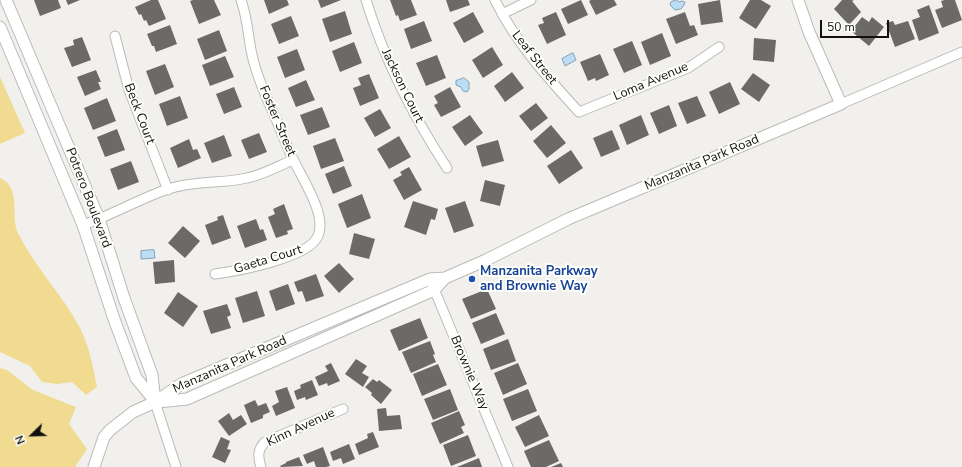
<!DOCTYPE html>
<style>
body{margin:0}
#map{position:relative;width:962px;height:467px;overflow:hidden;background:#f1f0ed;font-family:"Nunito Sans",sans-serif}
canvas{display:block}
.north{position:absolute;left:12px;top:415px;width:40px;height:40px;-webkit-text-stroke:3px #fefefa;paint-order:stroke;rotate:247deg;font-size:11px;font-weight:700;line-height:16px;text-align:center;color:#121110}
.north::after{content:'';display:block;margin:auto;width:14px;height:18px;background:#121110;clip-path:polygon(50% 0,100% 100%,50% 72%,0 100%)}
.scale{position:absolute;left:820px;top:20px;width:69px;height:18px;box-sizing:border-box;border:2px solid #121110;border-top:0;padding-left:5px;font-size:12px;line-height:14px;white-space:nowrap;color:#121110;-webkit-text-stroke:3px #fefefa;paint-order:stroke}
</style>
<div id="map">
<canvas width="962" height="467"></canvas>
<div class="north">N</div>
<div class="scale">50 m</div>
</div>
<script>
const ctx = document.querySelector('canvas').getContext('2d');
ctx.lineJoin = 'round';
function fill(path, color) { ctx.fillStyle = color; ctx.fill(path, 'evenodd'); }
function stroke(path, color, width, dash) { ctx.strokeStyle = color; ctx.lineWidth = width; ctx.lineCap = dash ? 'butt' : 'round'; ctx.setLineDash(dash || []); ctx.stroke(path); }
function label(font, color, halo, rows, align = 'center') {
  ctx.font = font + ' "Nunito Sans",sans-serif'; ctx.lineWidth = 4; ctx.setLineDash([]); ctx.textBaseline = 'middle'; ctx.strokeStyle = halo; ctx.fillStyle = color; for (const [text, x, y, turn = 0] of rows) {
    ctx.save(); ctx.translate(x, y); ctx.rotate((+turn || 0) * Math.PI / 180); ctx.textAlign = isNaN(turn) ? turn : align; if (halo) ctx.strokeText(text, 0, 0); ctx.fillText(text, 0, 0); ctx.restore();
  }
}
fill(new Path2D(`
 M0,77l25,56 -25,11z
 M0,178c22,9 10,38 18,55 16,33 43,60 61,93 10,19 14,40 18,61l-11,8 -14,-13 -15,2 -15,-2 -12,-16 -30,-14z
 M0,368l7,2 26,20 43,17 -7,17 18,25 -12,18h-75z`), '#f1db90');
const water = new Path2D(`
 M677,0l2,2 3,-1 3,1 -1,3 -3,4 -6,1 -5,-5 1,-3z
 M573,53l3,7 -11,6 -3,-7z
 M464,78l5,4v7l-2,3 -4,-1 -2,-4 -5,-2v-4z
 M154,250l1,8 -14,1v-8z`);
fill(water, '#b9def6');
stroke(water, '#87a0b1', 1);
fill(new Path2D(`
 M34,0h24l3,8 -21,8z
 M66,0h14l-12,5z
 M151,0h7l8,19 -17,7 -3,-6 -2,1 -3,-7 -2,1 -4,-8z
 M193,0h21l7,15 -22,9 -9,-23z
 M264,0h23l2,5 -20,9z
 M318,0h23l-20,8z
 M390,0h21l6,15 -17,6 -2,-6 -2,1z
 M446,0h22l2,5 -20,7z
 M581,0l7,15 -20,9 -7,-15z
 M591,0h23l3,5 -21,10 -7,-14z
 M720,0l3,22 -22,3 -3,-21z
 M750,0h11l10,6 -15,23 -17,-11z
 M842,0h12l-2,1 9,11 -12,13 -15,-16z
 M945,0h10l7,20 -20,8 -7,-18 8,-3 -2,-6z
 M929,5l10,28 -20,8 -7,-21 8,-3 -3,-7z
 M345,11l7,23 -22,8 -8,-23z
 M473,12l11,20 -20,11 -11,-20z
 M556,12l10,23 -19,9 -9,-19 6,-2 -2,-5z
 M685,12l5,14 4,-1 4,10 -22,9 -10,-25z
 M291,16l8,20 -20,8 -8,-20z
 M862,17l7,5 3,-5 12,10 -15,19 -18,-15z
 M424,21l8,20 -21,8 -7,-20z
 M893,21l2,4 13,-4 7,18 -20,8 -9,-24z
 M170,25l7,19 -21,8 -2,-6h-2l-5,-12z
 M219,30l8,21 -22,9 -8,-21z
 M662,33l9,23 -21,9 -9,-23z
 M82,37l9,23 -19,7 -8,-19 10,-3 -1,-5z
 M754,38l22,2 -2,22 -21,-2z
 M632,41l10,24 -18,8 -11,-24z
 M354,42l8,21 -22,9 -8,-21z
 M492,47l11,18 -20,13 -11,-18z
 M297,49l8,21 -20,8 -8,-21z
 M600,54l9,21 -13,6 -1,-3 -7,3 -8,-19z
 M437,55l9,23 -20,8 -10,-23z
 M225,56l9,21 -24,9 -8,-21z
 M165,64l9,23 -19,8 -9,-24z
 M96,70l5,12h-3l3,7 -16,7 -8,-19z
 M512,72l12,16 -19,14 -11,-16z
 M753,73l17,12 -11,17 -18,-13z
 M369,74l10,24 -19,8 -7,-18 8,-3 -3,-7z
 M306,80l9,20 -19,7 -8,-19z
 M730,82l10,22 -21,10 -10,-22z
 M234,87l8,20 -18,7 -8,-20z
 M450,87l11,20 -20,10 -7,-12 4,-2 -4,-7z
 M180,96l8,22 -21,8 -8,-22z
 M697,96l9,20 -19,8 -9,-21z
 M107,98l9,23 -23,9 -9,-22z
 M536,103l12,15 -17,13 -12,-15z
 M669,105l8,21 -18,8 -9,-21z
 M322,107l8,20 -22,8 -8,-20z
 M380,109l11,19 -16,9 -11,-19z
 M470,115l13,18 -18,13 -13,-19z
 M641,115l8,20 -22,10 -8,-20z
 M551,125l15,18 -19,15 -14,-17z
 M117,129l8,21 -20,7 -8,-20z
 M612,130l8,19 -19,8 -8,-19z
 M259,133l8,19 -18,7 -8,-19z
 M224,135l8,21 -20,7 -8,-20z
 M399,136l12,21 -22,12 -12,-20z
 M335,138l9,23 -23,8 -8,-23z
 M189,139l4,11 4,-1 4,9 -23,10 -8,-20z
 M498,140l6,21 -22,6 -6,-21z
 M571,150l12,18 -24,16 -12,-18z
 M131,161l8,21 -21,8 -8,-21z
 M344,166l8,20 -19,8 -8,-20z
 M409,167l13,23 -18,10 -11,-20 9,-5 -2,-3z
 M485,180l20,5 -5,21 -20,-5z
 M362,194l9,24 -24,10 -9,-24z
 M413,201l25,8 -3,11 -4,-1 -5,16 -22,-8z
 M465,201l9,25 -20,7 -9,-25z
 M284,204l9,25 -6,2 1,3 -12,4 -8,-21 7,-3 -2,-5z
 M223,215l8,23 -19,7 -7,-20 13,-5 -1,-3z
 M256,219l4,11 3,-1 4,11 -22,8 -8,-22z
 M183,226l17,15 -15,17 -17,-15z
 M354,233l21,6 -6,20 -20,-5z
 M174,260l1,22 -20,2 -2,-22z
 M339,263l15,16 -15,14 -15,-17z
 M316,274l8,22 -18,6 -4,-11 -4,1 -4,-10z
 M288,284l7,20 -19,7 -7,-20z
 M487,289l9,20 -25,10 -9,-20z
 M257,291l8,25 -22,7 -8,-25z
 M178,292l20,14 -15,21 -19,-14z
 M227,304l4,11 -4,2 4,11 -20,6 -8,-23z
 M496,313l9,21 -24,10 -9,-21z
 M420,318l8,20 -29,13 -9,-21z
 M508,339l8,22 -25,9 -8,-21z
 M430,341l5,13 -2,1 3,7 -25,11 -9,-21z
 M356,359l11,7 -5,7 7,4 -6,10 -18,-13z
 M331,363l9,18 -12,5 -1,-3 -8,3 -4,-9 13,-6 -3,-5z
 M518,363l9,21 -24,11 -9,-22z
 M438,364l9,21 -25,11 -9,-22z
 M373,379l4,3 2,-2 13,10 -11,14 -10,-9 1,-2 -7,-6z
 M312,380l6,15 -12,5 -1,-3 -8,3 -3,-9 7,-3 -1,-3z
 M287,387l8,21 -19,8 -4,-10 7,-4 -4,-11z
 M450,389l8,21 -25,10 -9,-21z
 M528,389l9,22 -25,10 -9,-22z
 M255,400l3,6 8,-3 4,9 -7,3v3l-12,5 -7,-18z
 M386,408l1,8 13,-1 2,14 -23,2 -2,-22z
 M459,411l6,14 -4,2 3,6 -24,11 -9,-21z
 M229,413l4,7 8,-5 6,9 -18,12 -11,-15z
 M539,415l10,21 -24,11 -10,-20z
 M373,432l6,15 -20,8 -4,-11 13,-6 -1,-4z
 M468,435l8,21 -25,10 -8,-21z
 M221,437l9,4 -3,8 4,1 -6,13 -13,-6z
 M549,440l10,21 -13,6h-15l-7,-16z
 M349,444l6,15 -12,5 -2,-6 -8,3 -3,-9z
 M323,447l7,19 -4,1h-10l-2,-6 -7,3 -4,-9z
 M299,457l4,9 -22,1 -1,-1 6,-3v-1z
 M479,458l3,9h-25z
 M561,463l2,4h-12z`), '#6c6a68');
const minor = new Path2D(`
 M366,0c18,59 47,116 81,168
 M495,0c21,43 52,77 84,112l109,-44 31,-21
 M502,14l29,-14
 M115,36l14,54 39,100
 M841,104l121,-52
 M83,225c29,-10 56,-26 85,-36 28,-9 53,-5 79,-11 16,-3 31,-12 46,-18
 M215,274c22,-3 94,-16 103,-38 9,-21 -15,-56 -24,-75 -7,-14 -12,-28 -18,-42 -9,-20 -18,-39 -23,-60 -5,-19 -5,-40 -12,-59
 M432,284l76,183
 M155,402l21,65
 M261,467c-3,-10 -4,-17 4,-25l78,-33`);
const tertiary = new Path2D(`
 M6,0l93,219 25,79 28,77 3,27
 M0,27l83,198 31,94 22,59 19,23
 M158,402l29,-3 247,-109 11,-12
 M94,467l10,-30 6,-7 23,-18 22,-10 26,-18 249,-105 15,-1 41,-18 82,-41 273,-115 -32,-72 -11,-32`);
stroke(minor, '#bbbab7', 11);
stroke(tertiary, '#bbbab7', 13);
stroke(minor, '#fff', 9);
stroke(tertiary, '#fff', 11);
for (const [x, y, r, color] of [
 [472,279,4,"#1a4fb4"]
]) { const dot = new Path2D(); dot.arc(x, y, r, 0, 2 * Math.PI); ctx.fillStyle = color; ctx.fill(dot); stroke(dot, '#fefefa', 1.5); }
label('13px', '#121110', '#fefefa', [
 ["Leaf Street",534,58,52],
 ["Loma Avenue",651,82,-23],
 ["Jackson Court",402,86,64],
 ["Beck Court",139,114,69],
 ["Foster Street",277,121,67],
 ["Manzanita Park Road",702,163,-23],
 ["Potrero Boulevard",88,198,69],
 ["Gaeta Court",268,260,-17],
 ["Manzanita Park Road",230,365,-24],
 ["Brownie Way",469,373,67],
 ["Kinn Avenue",301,428,-25]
]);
label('bold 13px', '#164399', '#fefefa', [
 ["Manzanita Parkway",480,272],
 ["and Brownie Way",480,287]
], 'left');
</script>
